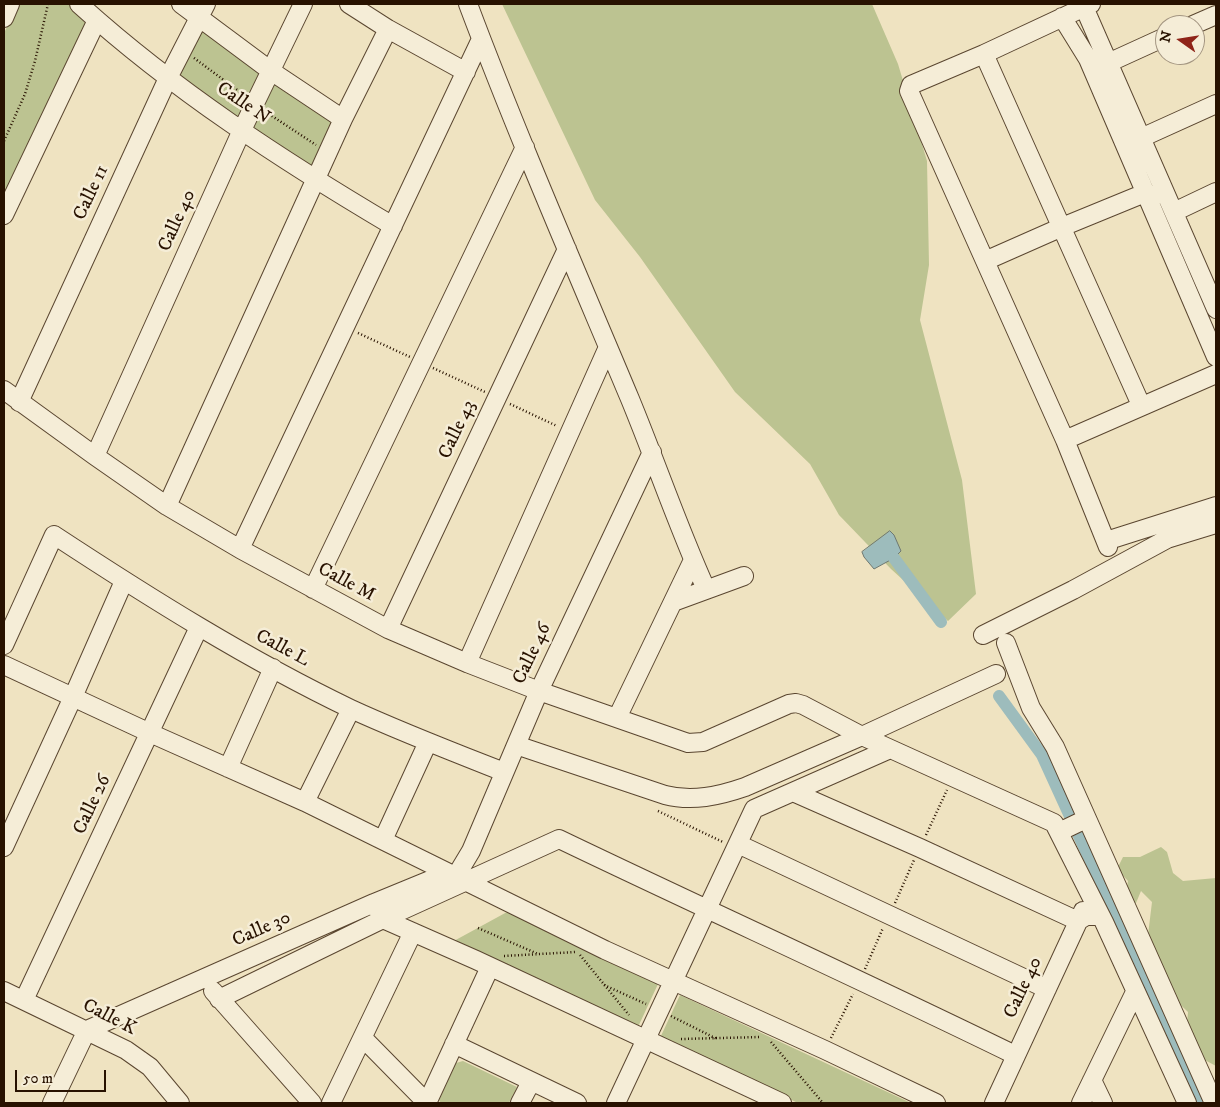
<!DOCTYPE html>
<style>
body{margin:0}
#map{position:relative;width:1220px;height:1107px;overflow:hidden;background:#efe3c1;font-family:"IM FELL DW Pica",serif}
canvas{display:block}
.frame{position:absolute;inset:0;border:5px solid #281200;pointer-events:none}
.north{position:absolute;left:1155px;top:15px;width:50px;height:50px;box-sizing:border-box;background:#f5edd7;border:1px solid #a39581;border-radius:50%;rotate:283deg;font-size:14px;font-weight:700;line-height:20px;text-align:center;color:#281200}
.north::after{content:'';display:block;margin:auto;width:18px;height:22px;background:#8f2418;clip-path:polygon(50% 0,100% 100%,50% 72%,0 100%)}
.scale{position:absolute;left:15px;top:1070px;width:91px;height:22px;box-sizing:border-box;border:2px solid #281200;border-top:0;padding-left:6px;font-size:15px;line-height:18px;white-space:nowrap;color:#281200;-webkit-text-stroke:4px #f5edd7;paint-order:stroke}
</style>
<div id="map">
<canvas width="1220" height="1107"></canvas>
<div class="frame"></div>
<div class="north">N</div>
<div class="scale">50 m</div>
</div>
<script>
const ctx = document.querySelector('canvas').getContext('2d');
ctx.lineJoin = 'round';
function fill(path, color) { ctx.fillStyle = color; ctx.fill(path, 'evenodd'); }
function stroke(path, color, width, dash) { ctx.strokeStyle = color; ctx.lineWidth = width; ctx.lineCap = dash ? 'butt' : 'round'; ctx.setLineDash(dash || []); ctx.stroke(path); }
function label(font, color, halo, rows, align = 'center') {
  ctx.font = font + ' "IM FELL DW Pica",serif'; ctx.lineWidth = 5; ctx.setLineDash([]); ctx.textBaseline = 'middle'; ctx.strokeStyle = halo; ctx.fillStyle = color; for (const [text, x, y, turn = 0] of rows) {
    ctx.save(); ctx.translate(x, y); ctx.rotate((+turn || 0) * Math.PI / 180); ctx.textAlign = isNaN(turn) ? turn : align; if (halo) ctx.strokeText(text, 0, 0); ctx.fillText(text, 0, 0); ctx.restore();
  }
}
fill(new Path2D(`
 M18,4h52l18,16 -84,178v-165z
 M502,4h370l26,60 29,97 2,104 -9,55 42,160 14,114 -28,27 -57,-52 -52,-54 -29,-51 -75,-72 -95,-135 -45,-57z
 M199,29l65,44 -22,45 -6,2 -60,-44z
 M272,79l66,42 -26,50 -63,-42z
 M1161,847l6,5 6,21 10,8 33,-3v188l-15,-8 -15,-22 2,-24 -25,-24 -19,-3 4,-50 4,-33 -11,-11 -5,12 -12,-1 4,-21 -11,-12 6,-12h17z
 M507,912l151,72 -20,43 -186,-85z
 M680,995l231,108h-113l-138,-65z
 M463,1061l54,26 -8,16h-68l-2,-3 17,-37z`), '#bcc391');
const water = new Path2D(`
 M890,531l4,4 7,16 -7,7 -20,11 -10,-12 -2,-5z`);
fill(water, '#9dbcbc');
stroke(water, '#6e7871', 1);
stroke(new Path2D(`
 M894,558l47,64
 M999,696l43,59 159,348`), '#9dbcbc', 12);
const minor = new Path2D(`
 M79,4c95,86 204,157 314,222
 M181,4l90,67 72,48
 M349,4l39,25 78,43
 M468,4c50,133 107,264 162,395 26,63 48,128 76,190
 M1091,4l-107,50 -73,31 -2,6 156,349 43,107
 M1084,7l132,302
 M1062,17l26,42 128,298
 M4,18l6,-14
 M1193,25l23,-10
 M984,54l157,351
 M1108,63l57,-26
 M1141,138l75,-34
 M1174,212l42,-20
 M4,215l93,-195
 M985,261l77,-34 83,-34 10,3
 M4,390l91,66 72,50 73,43 148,80 79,34 72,28 149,52 15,-1 86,-38 7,-1 7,2 59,31 192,87 50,99 83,181
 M19,402l149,-324 38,-74
 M1065,440l151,-66
 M95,456l147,-326 61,-126
 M167,506l176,-387 45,-90
 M1106,541l110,-35
 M240,549l241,-510
 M313,589l212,-442
 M673,602l71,-26
 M388,629l179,-380
 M983,635l90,-45 94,-51 49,-15
 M1006,643l25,65 24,39 159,356
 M4,645l50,-110c96,63 193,124 297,174 50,23 102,43 153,63
 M467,663l141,-316
 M4,665l146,68 155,69 300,148 220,100 111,53
 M617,718l76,-158
 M516,745l149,50c27,7 54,1 80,-8l117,-51 134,-62
 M228,768l45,-100
 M793,792l127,56 158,73 8,-5h14
 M305,802l46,-93
 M1059,832l27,-13
 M383,840l45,-98
 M738,844l309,145
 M4,847l69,-150 51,-116
 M456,876l15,-25 68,-160 113,-239
 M379,913l4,6 93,41 306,143
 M4,991l122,59 24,17 30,36
 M213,991l99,112
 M219,999l164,-80 176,-80c152,73 305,142 456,216
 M24,1000l175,-373
 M363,1038l64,65
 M454,1044l123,59
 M1092,1080l11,23
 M52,1103l35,-73 287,-127 56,-23 26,-4
 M331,1103l82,-171
 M427,1103l63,-136
 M520,1103l11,-21
 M616,1103l138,-294 136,-60
 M994,1103l89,-192
 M1081,1103l54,-111`);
stroke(minor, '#5a4630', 20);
stroke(new Path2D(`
 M194,58l50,37
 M266,112l50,33
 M4,141l21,-47 10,-33 13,-57
 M358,333l52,24
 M433,368l52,24
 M510,404l47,22
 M658,811l65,31
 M926,835l21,-45
 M895,903l19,-43
 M478,928l60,26
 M580,955l49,60
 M504,956l72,-4
 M865,969l18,-41
 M604,985l42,19
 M671,1016l46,23
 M831,1038l22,-44
 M681,1039l79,-2
 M771,1042l52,61`), '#281200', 2.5, [1, 2.5]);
stroke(minor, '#f5edd7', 18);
label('19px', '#281200', '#f5edd7', [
 ["Calle N",243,104,34],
 ["Calle 11",92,193,-65],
 ["Calle 40",178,221,-66],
 ["Calle 43",458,430,-65],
 ["Calle M",346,583,28],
 ["Calle L",282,649,28],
 ["Calle 46",533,654,-65],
 ["Calle 26",93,805,-65],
 ["Calle 30",262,930,-24],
 ["Calle 40",1024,988,-65],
 ["Calle K",109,1018,27]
]);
</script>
